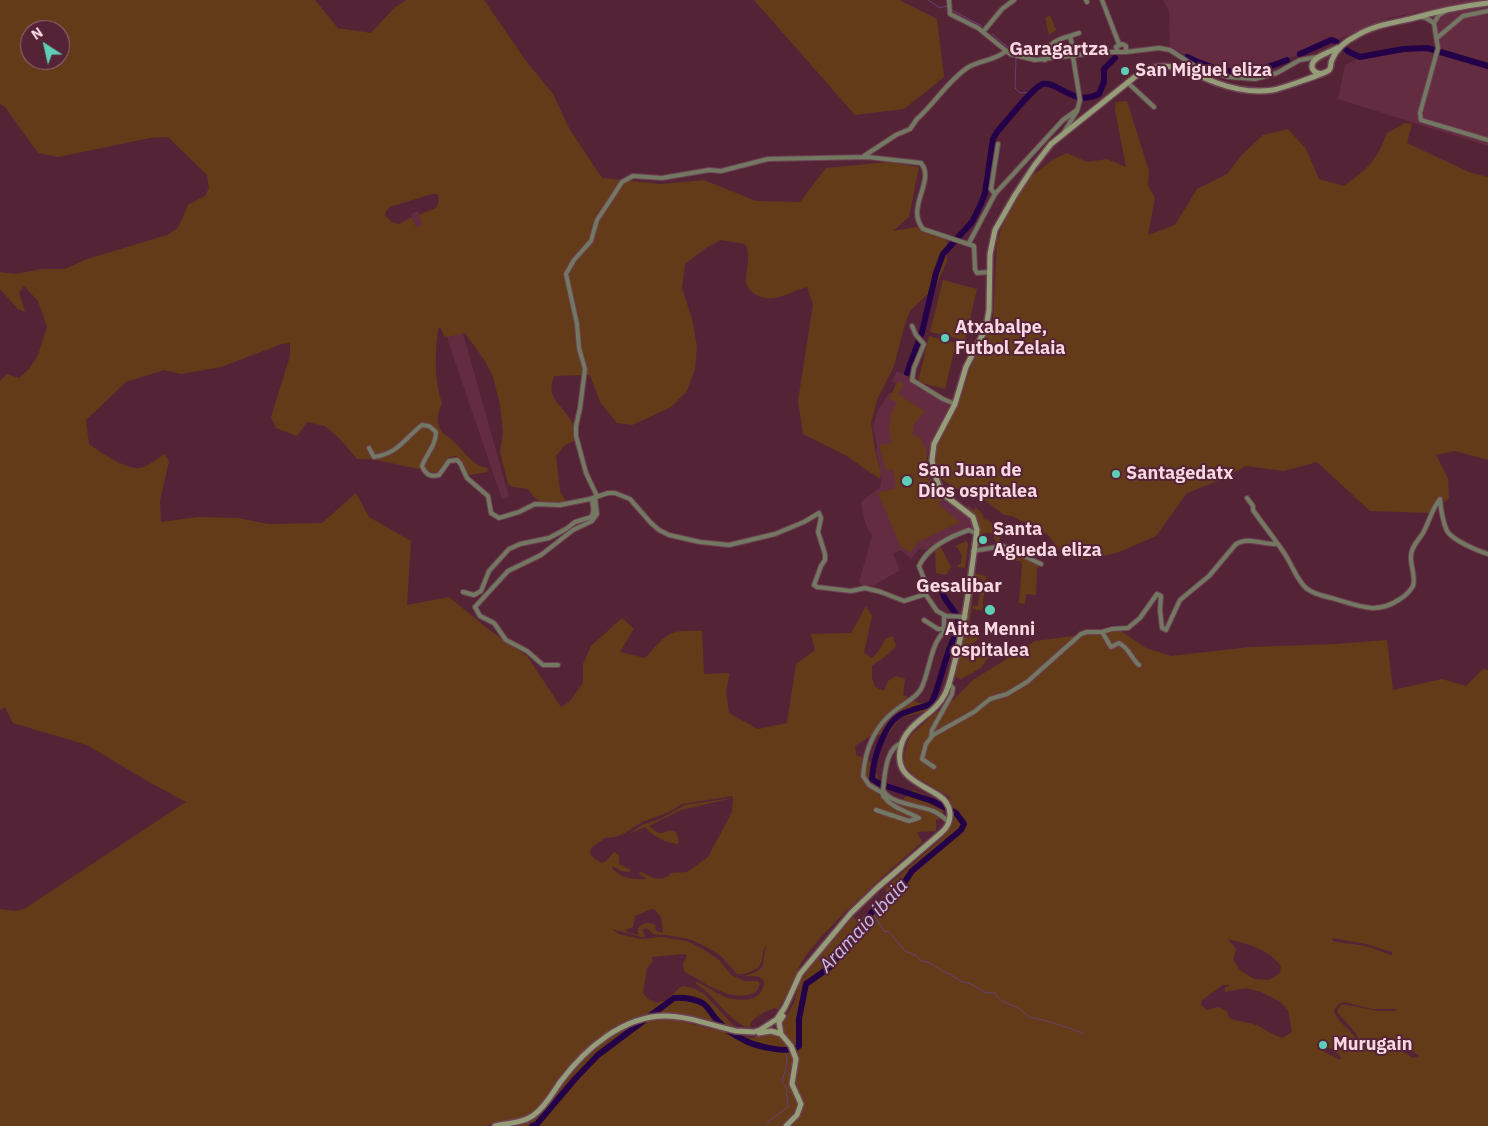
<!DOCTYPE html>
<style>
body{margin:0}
#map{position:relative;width:1488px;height:1126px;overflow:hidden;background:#542436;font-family:"IBM Plex Sans",sans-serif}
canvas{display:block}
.north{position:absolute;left:20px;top:20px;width:50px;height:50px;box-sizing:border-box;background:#542436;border:1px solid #966c7b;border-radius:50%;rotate:325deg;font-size:14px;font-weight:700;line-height:20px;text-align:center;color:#f8d8e2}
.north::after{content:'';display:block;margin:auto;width:18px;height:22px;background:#5eceb7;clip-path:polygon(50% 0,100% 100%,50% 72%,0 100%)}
</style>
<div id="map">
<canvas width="1488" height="1126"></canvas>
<div class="north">N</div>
</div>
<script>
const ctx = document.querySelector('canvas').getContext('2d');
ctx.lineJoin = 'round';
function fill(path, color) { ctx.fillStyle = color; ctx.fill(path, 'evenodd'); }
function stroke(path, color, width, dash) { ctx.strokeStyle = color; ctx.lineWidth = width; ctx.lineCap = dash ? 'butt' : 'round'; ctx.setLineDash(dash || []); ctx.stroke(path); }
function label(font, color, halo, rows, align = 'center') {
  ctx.font = font + ' "IBM Plex Sans",sans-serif'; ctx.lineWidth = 4; ctx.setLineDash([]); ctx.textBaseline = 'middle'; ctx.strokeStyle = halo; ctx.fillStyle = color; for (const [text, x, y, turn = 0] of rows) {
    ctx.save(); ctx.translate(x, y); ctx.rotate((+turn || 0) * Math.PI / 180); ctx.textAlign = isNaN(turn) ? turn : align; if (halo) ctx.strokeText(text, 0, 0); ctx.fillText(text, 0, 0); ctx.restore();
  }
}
fill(new Path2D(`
 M1163,0h325v146l-150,-47 7,-34 13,-6 76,-11 -5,-38 -40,8 -72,30 -42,15 -30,9 -28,-4 -22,-8 -25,-13 -1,-36z
 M418,211l4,14 -6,2 -5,-13z
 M463,333l46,164 -7,2 -54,-158v-4z
 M897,371l9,4 7,8 37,20 -2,7 -18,34 -3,13 1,13 5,13 10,16 18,14 8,-8 3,3 -6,6 6,4 4,12 -5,2 -1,-3 -42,21 -9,-1 -8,10 -11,-9 -7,4 7,16 -25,15h-13l-3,-3 13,-46 -7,-13 -4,-21 19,-15 2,-9 -6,-27 1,-5 -4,-20 4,-14 12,-19h3l4,-10 -4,-2z`), '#642c41');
fill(new Path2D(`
 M0,0h315l23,28 33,5 22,-24 13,-9h78l42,61 27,33 16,34 33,50 59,6 43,-4 52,21 44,1 26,-34 63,-6 30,5 -10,50 -16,14 23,-4 31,9v25l-11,25 -26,25 -6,16 -10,39 -17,34 -6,23 4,27 6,23 -1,6 -35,-24 -42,-21 -5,-33 15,-97 -6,-17c-11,3 -22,10 -33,11 -13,2 -29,-6 -28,-20 1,-13 5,-23 -1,-34l-24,-4 -15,8 -21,16 -3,24 10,31 5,27 -2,23 -8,22 -16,16 -23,11 -16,7 -15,-2 -17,-21 -10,-27 -36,1c-9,24 9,28 19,48 2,5 2,10 3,16l-11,5 -9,11 4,35 7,12c-21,0 -27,5 -39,-14l-15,-2 -5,-3 -8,-32 3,-19 -3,-28 -7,-28 -8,-16 -20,-28 -17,4 -4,-1 -4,-9 -2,2c-3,26 -4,49 4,75 -5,8 -7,21 1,29 2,3 7,4 9,7 12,10 19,26 36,28l-1,4 -18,3 -8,-15 -5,-4 -7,1 -12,16 -65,-14h-15l-17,-20 -15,-13 -18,-4 -10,14 -21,-8 -5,-11 19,-61v-13l-8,1 -61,23 -40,7 -17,-4 -38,12 -40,38 3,24c11,8 37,26 51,24 9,-2 17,-9 24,-14l5,7 -9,40 1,21 36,-5 41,1 30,6 54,-1 34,-30 13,24 42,24 -4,64 42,-8 39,32 39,27 34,51 8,-5 14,-19v-19l8,-18 31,-28 12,11 -14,23 25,6c23,-25 22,-28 57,-27l2,43 26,-1 -4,18 3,22 29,16 29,-6 9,-59 19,-14 -4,-16 40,-1 15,-27 6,10 -8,37 8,5 6,-6 7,-13 8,-3 3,10 -9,9 -15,11v12l3,9 9,4 4,-10 8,-5 9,3 -2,16 16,8h16l-8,8 -27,7 -12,16 -18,2 -15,10 1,9 14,6 10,20 -2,14 20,9 15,-14 26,11 5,9 -5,9 -5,2h2v10l-19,1 5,10c-23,20 -123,107 -125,132l-19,36 -3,-2c-9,3 -20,8 -25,16l1,3h-5c-21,-10 -31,-32 -51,-44l2,-1c12,5 23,15 36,17 12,2 27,1 30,-12 1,-3 2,-5 -1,-8 -3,-4 -14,-2 -18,-3 26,-7 16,-12 23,-32 -5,6 -4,10 -5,16 -2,10 -16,15 -25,14l-16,-18 -16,-10 -13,-6 -19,-4 -20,-2 -6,-6 -4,1 2,8h-4l-29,-8 7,5 22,5 21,-2 25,4 16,8 16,11 12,15 14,6h13l2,3 -3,7c-23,15 -52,-9 -72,-19 -3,-7 -2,-10 2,-16l-2,-2 -34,3 2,4 -6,7 -4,25 5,6 9,4 9,-3 16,-14 11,2 10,5 33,35c-20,-5 -42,-13 -63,-14 -44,-4 -79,24 -107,56 -11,12 -18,29 -30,40 -13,12 -34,8 -50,16h-486v-217l15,2 9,-2 162,-107 -37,-20 -62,-37 -74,-22 -8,-16 -5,3v-329l7,-7 12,4 10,-9 9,-14 9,-28 -9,-26 -14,-15 -5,7 6,19 -7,-3 -18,-20v-17l16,2 26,-5h23l22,-10 80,-24 11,-7 10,-23 17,-9 4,-8 -2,-13 -39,-38 -18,1 -92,19 -20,-4 -33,-46 -5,-3zM30,30h30v30h-30zM432,194h6l1,7 -3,7 -17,7 3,10 -6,2 -4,-10 -13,7 -7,-2 -7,-7 1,-4 4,-4zM733,796l-1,2 -47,7 -25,14 -18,6 -13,9 16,-7c6,8 23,17 33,17l1,-3 -3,-9 -6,-2 -7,3h-5l-9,-7 32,-16 52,-12 -1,14 -24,45 -21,15 -16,1c-10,11 -19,4 -30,-1l-2,1 1,2 4,2 2,2c-12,1 -26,-1 -34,-11l1,-2 8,5 9,1 1,-2 -12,-6v-9l-5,-3 -8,9 -4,2 -7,-4 -5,-5 1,-6 14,-10 11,-1 9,-4 17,-11 27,-10 13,-8zM654,909l7,8 2,15h-5l-3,-3 1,-3c-6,-5 -13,-3 -18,2v7l-11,-3 -1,-2 7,-3 2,-11 14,-6z
 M754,0h145l38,19 7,58 -40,32 -49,6z
 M1050,15l6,15 -7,5 -4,-17z
 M1127,101l22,70 -1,14 7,13 -7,37 27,-10 22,-36 30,-15 15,-19 21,-20 25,-6 18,20 13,30 25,7c23,-17 33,-25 43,-53l18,-10 7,1 -5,19 64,30 17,4v283l-33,-9 -19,4 12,23 1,20 -17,15 -62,-2 -53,-49 -33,9 -38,-5 -26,14 -33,13 -31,43 -39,17 -31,6 -21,-2 -17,-22 -36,-19 -8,-1 -23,-18 -19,-5 -24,-15 -3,-28 26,-52 10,-31 22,-44 4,-81 13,-35 16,-26 28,-21 13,-6 20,9 20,-3 19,8 -11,-57 1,-8z
 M943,280l34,9 -12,51 -35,-8z
 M929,336l27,7 -11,46 -27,-7z
 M899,381l5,3 -6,10 27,17 -11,13 -2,10 9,4 1,6 4,4 3,32 13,19 -4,5 22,18 -42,20 -7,10 -10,-5 -23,-54 18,-5 -3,-19 -7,2 -7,-26 12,-2 -2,-17 3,-7 -2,-3 7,-13 -8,-5z
 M976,507l7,8 1,5 3,-1 8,7 3,-2 2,6 -1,2 1,9 -1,2h-3c-2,-9 -5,-13 -15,-8 -2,-10 -3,-18 -12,-24l2,-2 3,1z
 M966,541l2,3 -3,24 -8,-1 2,-3h2l1,-9 -6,-9z
 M940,546l11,21 -5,8 -10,-2 -1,-22z
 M1009,550l30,15 -2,4 -1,26 -10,-1 -1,10 -6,-1 3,-38 -1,-4h-7l-1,-2 -6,-1v-6z
 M973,573l13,3 -4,35 -9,-2v-3h5l4,-27 -7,-1 -7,59 12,1 -15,11 7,11 15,-8 4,2 -10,14 -20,11 -5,-2 -1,-6 8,-28 6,-31z
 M1119,630l27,18 25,8 79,-9 86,-3 51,-4 6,50 49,-11 24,7 17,-17 5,1v456h-976c29,-6 31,-16 48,-38 25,-33 62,-69 106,-69 12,0 25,5 37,8 16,4 33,7 49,11l12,-5h18l-1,-9 13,-21 6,-21 7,-11 46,-54 6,4 27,-27v-7l54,-47 12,-14 2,-8 -2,-14 -4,-8 -34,-20 -9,-10 -1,-12 6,-18 24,-22 20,-15 19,-19 62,-39zM1332,938l34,6 26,8v3c-9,-2 -18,-7 -27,-9 -8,-2 -27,-3 -32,-5zM1228,939c20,5 40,10 53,27l-1,7 -11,7 -15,-1 -14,-9 -7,-10 3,-11zM1223,985h7l-5,3v4l21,-4 15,4 18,9 9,9 4,22 -10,6c-9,-3 -14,-7 -22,-11 -9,-5 -21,-5 -31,-9l-2,-7 -9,-4 -11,3 -6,-5 1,-5zM1344,1002l28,7h25l-2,2h-16l-32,-6 -4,-1 -4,3 -2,5 18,20 6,12 -2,2h-1c-2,-16 -21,-21 -24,-36l5,-6zM1396,1043l15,7 8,6 -6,2 -11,-7 -8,-2zM1320,1044l14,6 7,7 -1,3 -23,-12z`), '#633b19');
stroke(new Path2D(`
 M928,0l12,8 7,-2
 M952,10l30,16
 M992,34l18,15
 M1016,59l-1,29 5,5 12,-1
 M872,912l12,19 5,1 16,19 12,5 4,5 7,1 18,11 4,1 12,8 7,1 17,10 8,-1c4,8 11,11 20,14 6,2 12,9 17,12 6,-1 46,12 53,16
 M767,1126l2,-5 19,-14 -2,-20 -4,-5c2,-10 8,-20 3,-30l1,-2`), '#644176', 1);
stroke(new Path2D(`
 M1300,54l31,-14 4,1 14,11 11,5 43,-8 24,-1 61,18
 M1187,57c40,19 58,20 100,3
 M907,373l15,-41 14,-59 7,-19 29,-32 9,-18 4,-11 8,-54 4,-7c8,-9 37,-46 46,-48 15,-3 30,23 56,10l5,-12v-13l11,-11
 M532,1126l4,-1 39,-46 23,-24 76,-57c9,-1 22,1 30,6 6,5 9,13 15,18 6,7 17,14 25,18 11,6 46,15 55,6v-27l7,-35 24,-17 42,-55 30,-26 10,-15 49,-41 3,-6 -8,-11 -24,-12 -52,-17 -8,-5c1,-18 11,-54 28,-64 9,-5 21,-7 31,-11 9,-19 12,-40 20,-59 3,-8 10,-17 7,-26 -5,-14 -16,-17 -17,-34`), '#240048', 6);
const street = new Path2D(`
 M949,0l1,14 28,14 32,26 25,6 68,-8h23l33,-4 11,2 26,17 11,4 22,6 26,2 22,-6 23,-13 17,-3
 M1086,0l1,2
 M1102,0l17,44
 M1421,17l5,1 8,5
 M1434,23l4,25 -18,65 1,7 67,20
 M1434,23l5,-8 7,-4
 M983,32l19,-23 12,-9
 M1070,36l9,-3
 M1437,38l26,-22 25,-5
 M1118,52l-2,-5 6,-3 4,2v6
 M1045,60c0,-15 12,-21 25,-24l5,20
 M1127,82l27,25
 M1064,132l13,-21 3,-11 -7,-43
 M864,156l32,-21 14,-6 7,-10c18,-16 30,-37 50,-51 12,-8 28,-7 39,-17
 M995,194l-4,-5 7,-45
 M969,243l26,-49 68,-74 14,-10
 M912,326l4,9 8,9 -10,24 -2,12 31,19 12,5
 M369,448l5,9c25,-4 30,-18 48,-32l7,1 7,6c0,14 -10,22 -14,34 4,9 8,11 17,9l10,-14 8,-1 3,3 7,15 21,18 3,17 8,5 20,-6 16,-8 25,1 30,-6 18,-6h7l15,6 21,24 8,7 10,5 31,7 29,3 46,-11 29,-12 15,-9 2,5 -3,14 7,22v6l-4,6 -7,19 3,2 34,4 14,-3 16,4 23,9 22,-7
 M597,496l-11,-23 -10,-37v-10l4,-18 5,-39 -6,-21 -2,-24 -11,-50 8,-14 17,-19 6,-21 14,-21 11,-17 11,-6 29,2 47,-8 12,1 47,-12 99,-2 54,6c15,18 -16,44 2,66l51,17 1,23 2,4 12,-1
 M1247,498l6,8v4c11,16 23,30 33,46 7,11 11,24 20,32 8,7 19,8 29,11 24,7 42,16 65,0 5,-3 10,-8 13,-13 3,-10 -3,-21 -2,-30 0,-11 10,-17 14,-27 6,-12 6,-18 15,-30
 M1440,500c1,10 3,22 7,31 5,9 31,20 41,23
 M973,551l30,-5 38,18
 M463,592l11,3 7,-4 8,-20 20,-22 11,-5 29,-6 17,-9 9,-7 16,-5c6,-7 -1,-13 2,-19
 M966,617l-20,-1 -9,-5 -11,-16 -2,-16 -5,-13c9,-19 30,-29 50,-36l8,4
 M924,620l14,9h7
 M1102,632l9,15 8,-4c10,5 12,15 20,22
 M558,665h-15l-16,-14 -21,-11 -12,-17 -14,-7 -5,-9 33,-36 33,-16 32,-25 19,-9 5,-7 -2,-17
 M931,737l1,-7 20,-36 1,-6 -4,-4
 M902,743c-17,5 -17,33 -19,47 6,14 37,15 50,21 6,2 11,7 16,11
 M934,767l-12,-8 4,-15 7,-9 41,-23 16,-13 17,-5 20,-12 54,-48 6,-2h15l10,-3 16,-1 12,-10 17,-24 4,2 -1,14 2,18 4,2 14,-30 29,-24 27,-32c13,-8 27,1 41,0
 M876,810l33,11 10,-3c-13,-7 -27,-10 -36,-22l1,-2 -15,-9 -6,-9c2,-27 12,-51 34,-67 8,-6 19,-11 24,-20 9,-18 9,-44 23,-57v-16`);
const secondary = new Path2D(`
 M1321,74c-4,-1 -8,-2 -9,-7 -1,-10 17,-14 25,-19
 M759,1033l12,-2 10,3 10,12 5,13 -4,25 9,20 -4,11 -11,11
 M781,1034l-2,-12 4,-6
 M495,1126c13,-3 29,-3 40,-12 11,-8 18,-22 26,-33 24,-32 62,-65 104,-65 24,0 48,10 71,15l18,1 6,-2 17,-11 8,-12 15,-33 51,-61 26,-25 64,-55c13,-11 12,-29 -3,-38 -20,-13 -45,-19 -37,-49 6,-24 34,-31 44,-52 5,-10 7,-22 10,-33 11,-43 16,-87 22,-131l-4,-13 -26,-20 -8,-11 -5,-14 -2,-12 2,-16 21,-40 11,-37 20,-39 3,-18 1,-56 5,-24 20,-35 19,-29 17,-22 90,-72c29,-14 49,1 76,11 17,6 38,10 56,7 6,-1 54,-17 56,-20 3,-3 1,-7 3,-10 4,-11 14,-19 24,-24 16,-10 35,-13 54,-17 25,-7 52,-13 78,-16`);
stroke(street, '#6e4152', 6);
stroke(secondary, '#6e4152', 8);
stroke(street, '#727861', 4);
stroke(secondary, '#949c78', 5);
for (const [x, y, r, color] of [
 [1125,71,5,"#5eceb7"],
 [945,338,5,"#5eceb7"],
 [1116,474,5,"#5eceb7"],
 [907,481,6,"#5eceb7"],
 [983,540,5,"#5eceb7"],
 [990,610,6,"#5eceb7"],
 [1323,1045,5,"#5eceb7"]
]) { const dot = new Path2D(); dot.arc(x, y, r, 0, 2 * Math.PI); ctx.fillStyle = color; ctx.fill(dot); stroke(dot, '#542436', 2); }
label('bold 18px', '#f8d8e2', '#542436', [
 ["San Miguel eliza",1135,71],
 ["Atxabalpe,",955,328],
 ["Futbol Zelaia",955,349],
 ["San Juan de",918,471],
 ["Dios ospitalea",918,492],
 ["Santagedatx",1126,474],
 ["Santa",993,530],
 ["Agueda eliza",993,551],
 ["Aita Menni",990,630,"center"],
 ["ospitalea",990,651,"center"],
 ["Murugain",1333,1045]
], 'left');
label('bold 19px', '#f8d8e2', '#542436', [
 ["Garagartza",1059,50],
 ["Gesalibar",959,587]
]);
label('italic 19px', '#c9bbed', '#542436', [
 ["Aramaio ibaia",864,926,-47]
]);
</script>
